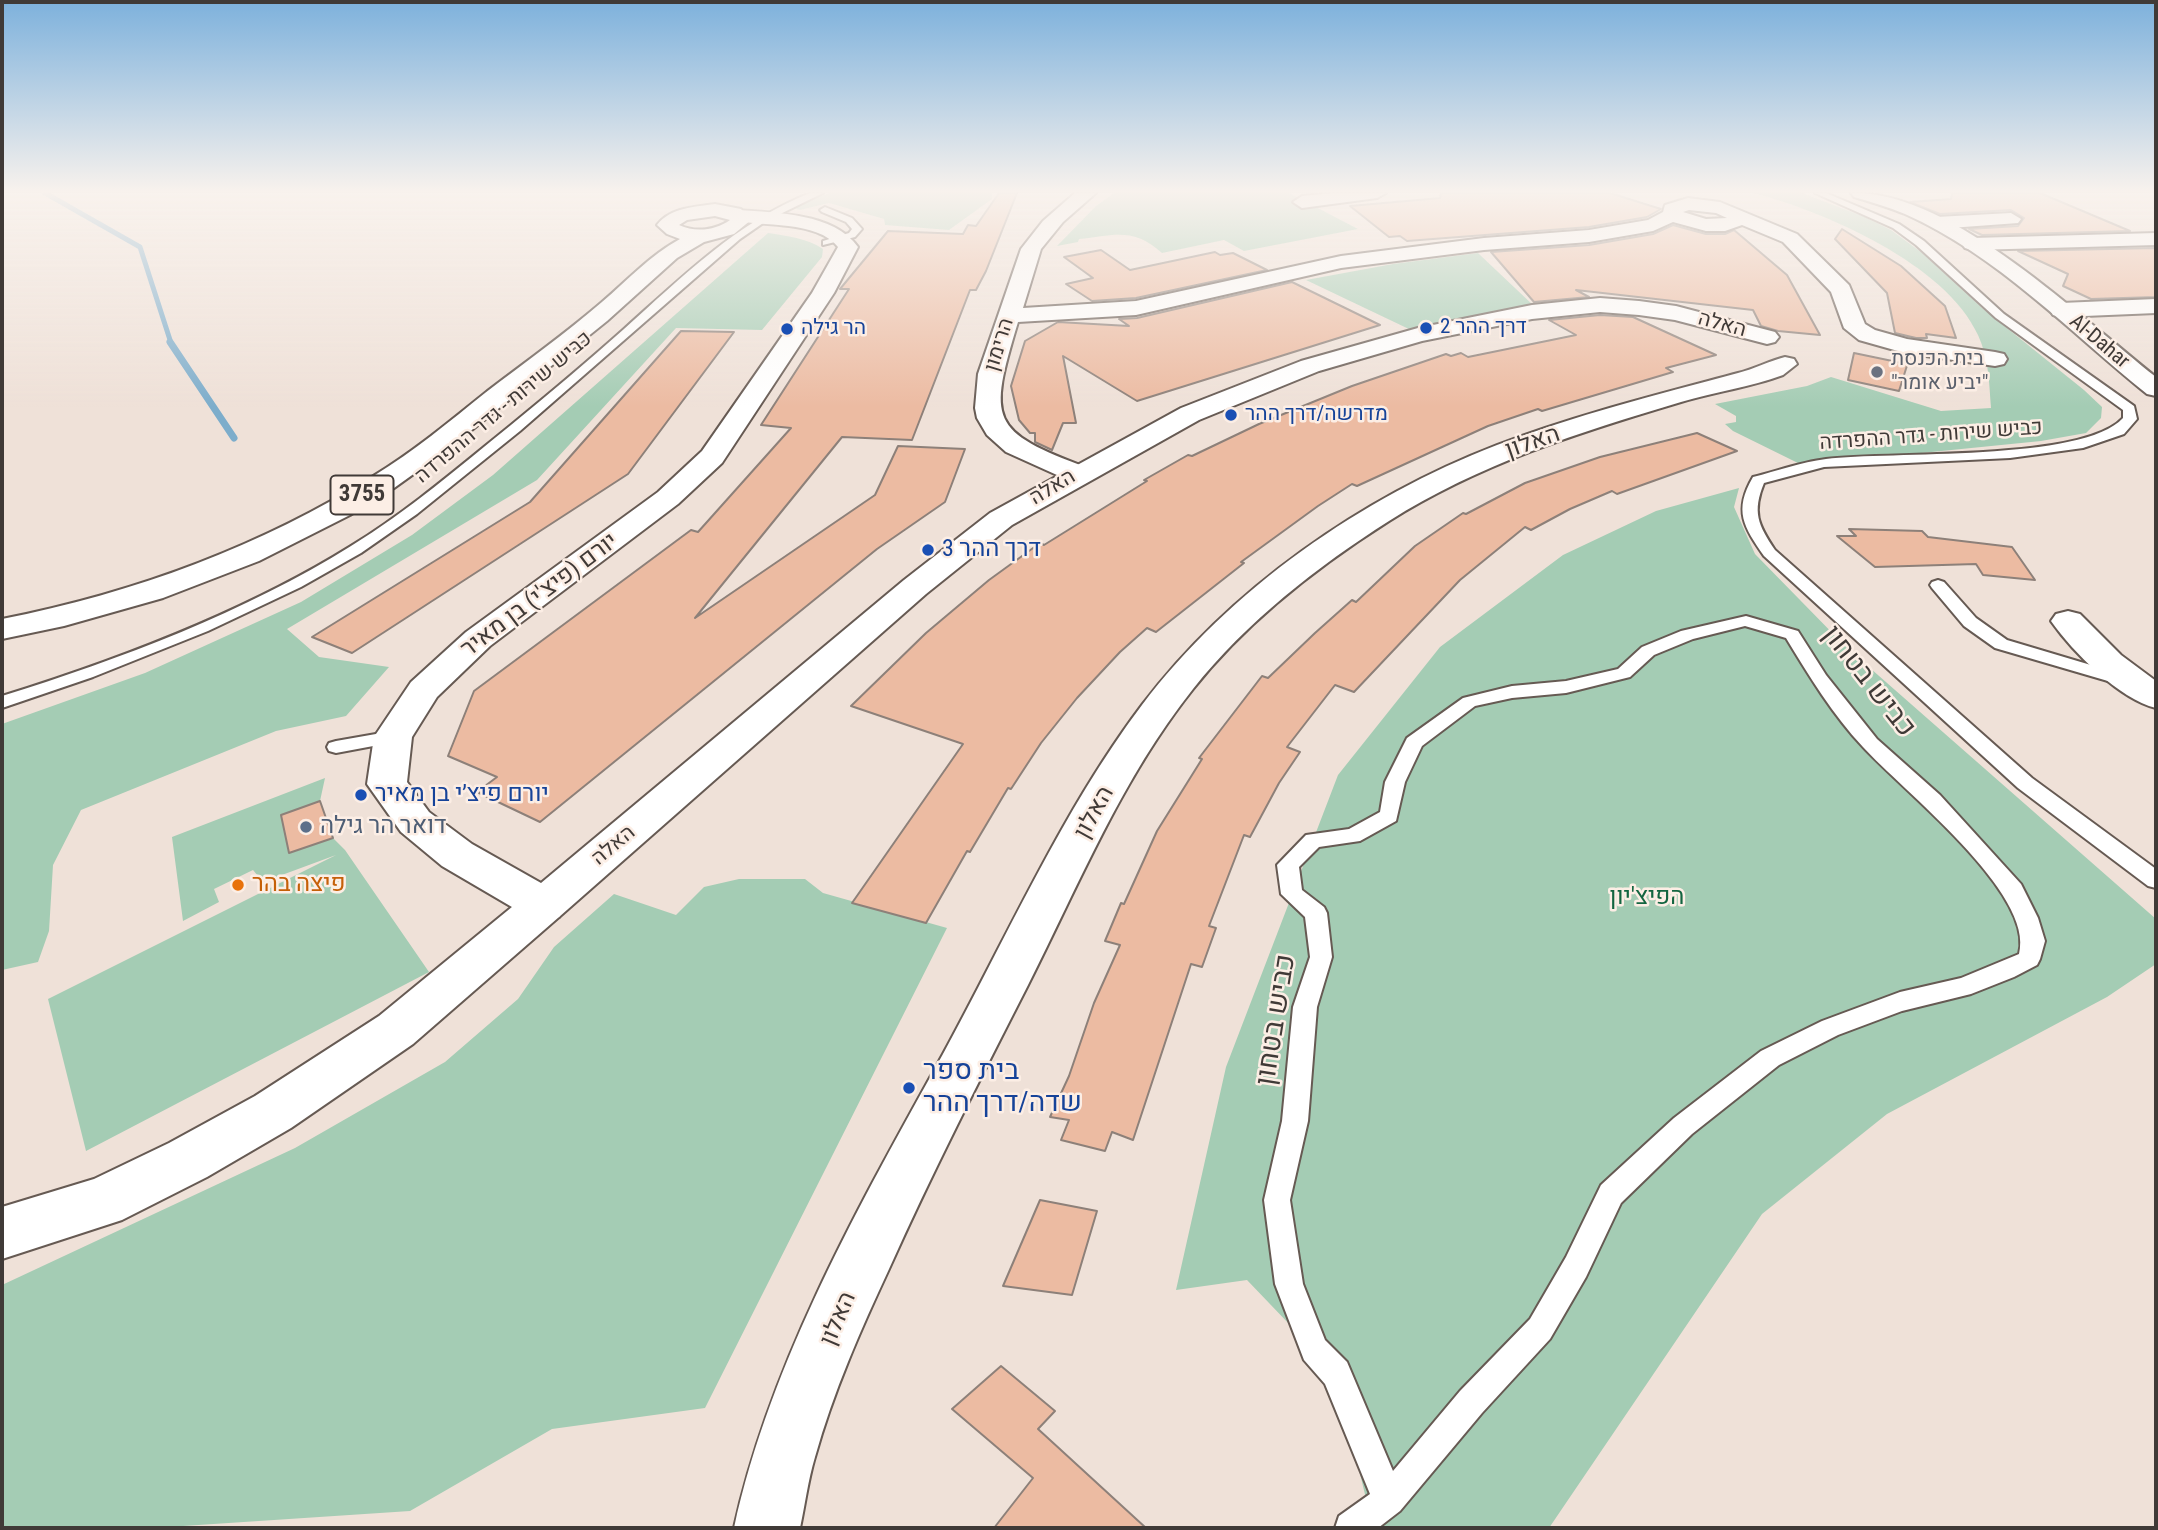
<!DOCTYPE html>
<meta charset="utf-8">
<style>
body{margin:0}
#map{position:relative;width:2158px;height:1530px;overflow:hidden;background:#efe1d8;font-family:"Roboto Condensed",sans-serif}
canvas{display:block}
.frame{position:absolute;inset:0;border:4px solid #403a37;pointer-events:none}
</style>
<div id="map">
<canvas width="2158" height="1530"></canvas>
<div class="frame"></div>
</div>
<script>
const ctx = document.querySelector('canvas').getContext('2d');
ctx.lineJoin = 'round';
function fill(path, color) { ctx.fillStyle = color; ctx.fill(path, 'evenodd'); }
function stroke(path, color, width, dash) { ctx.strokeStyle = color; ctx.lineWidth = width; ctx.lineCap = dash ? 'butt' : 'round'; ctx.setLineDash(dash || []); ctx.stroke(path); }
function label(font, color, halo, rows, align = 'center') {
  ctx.font = font + ' "Roboto Condensed",Heebo,sans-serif'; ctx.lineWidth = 5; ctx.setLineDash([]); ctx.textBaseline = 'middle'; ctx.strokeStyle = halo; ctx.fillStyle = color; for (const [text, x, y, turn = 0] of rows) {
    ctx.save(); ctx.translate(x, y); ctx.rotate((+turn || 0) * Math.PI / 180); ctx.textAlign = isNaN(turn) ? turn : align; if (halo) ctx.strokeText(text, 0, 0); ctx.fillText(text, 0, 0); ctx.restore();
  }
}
fill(new Path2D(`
 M831,193h161v6l-43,31 -64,-5 -1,-6 -55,-16 -29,7 -12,-4z
 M1114,193h175l69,36 -114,22 -20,-11 -62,13c-28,-26 -48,-18 -83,-14l-1,3 -21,4 39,-40z
 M1754,193h48l63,24 26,13 30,22 61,56 102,82 18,17 -1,11 -15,15 -45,8 -239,24 -69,-34 -8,-7 11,-2v-6l-21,-12 92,-18 24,-9 110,34 50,-3c-2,-26 -2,-49 -13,-73 -32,-71 -153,-123 -224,-142z
 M768,233c19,3 39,5 55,16l-1,8 -60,73 -86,-2 -139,152 -250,149 32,28 70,10 -43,49 -70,15 -195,79 -28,55 -4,66 -11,31 -36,8v-246l143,-51 156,-71 111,-67 81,-60z
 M1478,253l56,53 -123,24 -105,-50 87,-16z
 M1739,488l-5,19 21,47 91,93 310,272v45l-49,33 -220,117 -125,100 -213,314h-176l-37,-155 -89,-93 -71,10 50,-223 112,-292 102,-128 123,-92 93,-44z
 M325,778l-5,23 -39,14 8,38 44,-15 12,12 84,122 -343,179 -38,-152 288,-144 -73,27 -10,-12 -39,19 5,13 -36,19 -11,-84z
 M739,879h66l18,14 124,35 -242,480 -153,21 -142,82 -257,17h-151v-243l293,-137 150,-86 73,-63 36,-52 60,-53 62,21 28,-28z`), '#a4ccb4');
stroke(new Path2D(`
 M45,193l95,54 31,96`), '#7dadcb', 5);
stroke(new Path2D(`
 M170,342l64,96`), '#7dadcb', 7);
const building = new Path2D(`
 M999,193h18l-31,78 -10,19h-6l-58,150 -70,-3 -147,181 180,-123 23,-49 67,3 -20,53 -68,47 -337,273 -63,-30 20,-15 -49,-21 26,-65 217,-161 7,2 93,-104 -30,-3 88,-136h-9l48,-58 75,3 5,-9 8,1z
 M1441,193h169l51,16 -14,8 -58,10 -182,14 -7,-5 -11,1 -39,-31 90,-8z
 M1952,193h88l90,38 -148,4 -13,-6 49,-3 6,-8 -13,-8 -71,4 -30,-12 41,-3z
 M1673,225l33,9h19l9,-4 53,45 33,60 -42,-4 -17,-5 -8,-16 -177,-20 13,7 -55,5 -43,-50 98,-7 64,-11z
 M1842,229l59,37 44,40 11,32 -30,-4 1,4h-11l-21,-5 -8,-40 -52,-54z
 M2156,248v49l-65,2 -28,-13 5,-12 -50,-23z
 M1101,250l29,20 85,-18 5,3 13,-2 34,17 -131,28 -44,3 -26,-17 27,-6 -29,-21z
 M1292,282l88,43 -243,76 -74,-45 13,67h-13l-11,27 -17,-8v-9h-5l-11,-13 -8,-34 14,-45 33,-19 71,4 -10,-7 18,-1z
 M1600,315l33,2 83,38 -50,13 7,4 -131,39 -4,-2 -50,17 -131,60 -5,-2 -34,22 -77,56 3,1 -88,69 -9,-4 -27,24 -43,46 -36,45 -30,46 -3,-1 -38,64 -3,-1 -41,72 -74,-20 111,-159 -112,-38 75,-73 63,-53 51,-37 4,2 103,-64 -3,-1 44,-25 4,1 67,-32 93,-38 94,-32 5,2 10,-3 7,4 108,-22 -27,-15z
 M681,331l53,1 -106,142 -276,179 -40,-16 218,-135z
 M1854,353l48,10 -2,-9 10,2 -11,35 -51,-11z
 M1697,433l40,18 -120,43 -5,-3 -42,18 -39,21 -6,-3 -65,53 -106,112 -19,-7 -48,62 13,5 -21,31 -29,54 -6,-2 -35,91 7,2 -14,39 -11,-3 -58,176 -21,-8 -7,19 -44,-11 8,-20 -19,-3 19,-41 25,-73 26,-58 -15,-4 16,-38 3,1 33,-73 45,-72 -3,-1 63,-82 6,2 47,-45 37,-33 4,2 59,-56 48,-33 3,1 59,-31 75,-26z
 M1849,529l73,2 6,6 84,10 23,33 -52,-5 -7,-11 -101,3 -38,-31h19z
 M320,801l13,37 -44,15 -8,-38z
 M1040,1200l57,11 -25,84 -69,-9z
 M1001,1366l54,45 -17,18 108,99h-152l39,-50 -81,-69z`);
fill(building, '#ecbba2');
stroke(building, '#8d8079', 2);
const lane = new Path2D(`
 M810,193h13l-57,28 -26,18 -220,192 -103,83 -56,39 -60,34 -93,44 -115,46 -91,31v-12c119,-37 243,-84 349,-150 57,-35 108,-79 160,-121 38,-31 76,-63 113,-96 58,-52 113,-107 186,-136z
 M1815,193h11l73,31 25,17 80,73 130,92 3,13 -13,15 -41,14 -73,10 -186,9 -60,16c-12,29 -6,42 11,67l257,228 124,91v19l-8,-2 -130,-98 -254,-232c-20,-29 -31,-45 -11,-79 24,-6 48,-15 73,-18 63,-8 257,3 297,-41v-8l-127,-92 -80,-73 -23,-17z
 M825,207l27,11 10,11 -7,8 -32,8v-4l26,-8 3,-4 -6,-7 -24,-10 -2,-2z
 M1938,580l6,2 32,36 31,22 124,37 3,4 -9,5 -130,-38 -31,-22 -32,-38 -2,-3 2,-3z
 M1746,616l52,15 28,44 51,64 63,56 81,89 17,34 7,23 -5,18 -3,6 -23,12 -43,17 -69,17 -64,24 -59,30 -87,69 -71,69 -35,74 -36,62 -68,74 -82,98 -22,17h-43l4,-12 31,-22 -45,-110 -21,-24 -29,-76 -11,-84 18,-79 11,-114 17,-50 -5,-40 -24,-23 -4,-29 29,-30 43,-6 31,-17 5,-30 22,-44 56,-40 49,-12 54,-5 52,-12 24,-22 39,-16zM1745,626l41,12c23,38 47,77 77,109 38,42 173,147 156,207l-58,24 -61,14 -78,29 -61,30 -87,67 -73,67 -35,72 -36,62 -70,72 -67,80 -46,-109 -22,-22 -22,-56 -13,-84 18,-79 9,-114 15,-50 -5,-44 -3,-6 -22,-17 -3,-23 20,-20 41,-6 36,-20 9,-39 17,-36 53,-40 37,-8 54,-5 64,-16 24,-22 39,-16z
 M393,731l7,2 2,4 -2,4 -64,12 -7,-2 -2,-4 2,-4 7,-2z`);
const street = new Path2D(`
 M1075,193h21l-33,29 -22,27 -18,59 113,-7 205,-45 143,-18 105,-8 59,-10 15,-8 2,-7 23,-7 32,4 77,32 52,51 16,39 10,6 32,9 88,13 9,2 3,5 -3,5 -9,2 -90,-13 -46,-13 -15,-12 -13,-36 -48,-50 -41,-17 -17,6h-19l-33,-9 -20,9 -64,11 -105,8 -143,18 -205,47 -118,7c-30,99 -29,109 70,146l4,6 -4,6 -10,2 -10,-2 -62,-28 -19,-17 -10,-17 -2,-10 3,-34 43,-125 22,-28zM1689,210l27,3 11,5 -21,1 -23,-7z
 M1333,193h53l-9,5 -75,10 -9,-6 9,-6z
 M2011,213l10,6 -3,4 -82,6 -10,-6 10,-6z
 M2156,233v12l-184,5 -7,-2 -3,-4 3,-4 7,-2z
 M2156,299v14l-95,4 -8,-2 -3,-5 3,-5 8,-2z
 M2068,611l12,3 41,41 35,26v27c-37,-9 -83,-56 -105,-87l5,-7z
 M544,889l15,4 7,12 -7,12 -146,127 -122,84 -84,49 -85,43 -120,39v-52l92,-28 75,-36 86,-47 124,-80 150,-123z`);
const secondary = new Path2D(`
 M1851,193c98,-4 230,125 305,184v19l-9,-2c-77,-62 -150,-139 -242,-180 -17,-7 -34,-12 -51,-17z
 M739,210c38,3 95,3 119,37l-24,46 -112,170 -44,41 -188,142 -53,51 -25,40 -5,45 22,30 43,32 69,39 363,-303 86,-67 191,-105 120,-47 117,-33 114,-23 68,-7 39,3 37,5 99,26 4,5 -4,5 -8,2 -92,-24 -36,-5 -39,-3 -68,7 -110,22 -103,30 -120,49 -187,105 -86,69 -367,323 -15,4 -15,-4 -87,-51 -41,-34 -34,-48 7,-47 37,-55 55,-50 192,-140 44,-41 110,-158 26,-46c-21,-27 -76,-20 -106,-27l-2,-4 2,-4z
 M1785,357l9,2 3,5 -14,11c-33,12 -68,17 -102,27 -101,30 -202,62 -292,119 -71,45 -143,101 -196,168 -71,89 -114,195 -165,296 -48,94 -96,188 -139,284 -28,60 -56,123 -74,188 -7,23 -10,48 -15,71h-66c37,-168 126,-324 209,-474 64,-117 119,-243 199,-349 88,-116 220,-208 355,-260 79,-30 159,-50 241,-72 16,-4 31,-12 47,-16z`);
const primary = new Path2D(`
 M715,204l26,5 10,11 -17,14 -30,8 -27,16 -70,63 -160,129 -53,38 -44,27 -91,46 -96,37 -99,28 -62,13v-20c132,-26 258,-72 373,-144 39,-24 74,-53 110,-82 39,-30 80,-59 117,-91 25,-21 48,-47 78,-63l-13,-5 -10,-9c14,-18 38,-18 58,-21zM715,216l15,4c-14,10 -34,13 -51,5l8,-5z`);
stroke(lane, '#665a53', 4);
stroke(street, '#665a53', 4);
stroke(secondary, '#665a53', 4);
stroke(primary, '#665a53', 4);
fill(lane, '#fff');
fill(street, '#fff');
fill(secondary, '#fff');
fill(primary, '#fff');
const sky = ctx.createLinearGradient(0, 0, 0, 407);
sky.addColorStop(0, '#7db1dc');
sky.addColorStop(0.47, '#f8f2ed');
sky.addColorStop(1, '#f8f2ed00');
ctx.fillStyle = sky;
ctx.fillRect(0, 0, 2158, 407);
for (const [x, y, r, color] of [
 [1426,328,7,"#1a4fb4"],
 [787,329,7,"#1a4fb4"],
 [1877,372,7,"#6b7280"],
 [1231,415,7,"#1a4fb4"],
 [928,550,7,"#1a4fb4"],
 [361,795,7,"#1a4fb4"],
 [306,827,7,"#5c6f8a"],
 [238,885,7,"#e8710a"],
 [909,1088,7,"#1a4fb4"]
]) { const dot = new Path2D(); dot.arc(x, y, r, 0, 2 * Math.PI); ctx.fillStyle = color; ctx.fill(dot); stroke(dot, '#fceee5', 2.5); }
label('21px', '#403a37', '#fceee5', [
 ["האלה",1722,325,15],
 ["Al-Dahar",2099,342,40],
 ["הרימון",1000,345,-73],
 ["כביש שירות - גדר ההפרדה",504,408,-40],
 ["כביש שירות - גדר ההפרדה",1931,436,-4],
 ["האלה",1053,488,-31],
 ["האלה",614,846,-40]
]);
label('21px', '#164399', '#fceee5', [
 ["דרך ההר 2",1440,328],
 ["הר גילה",801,329],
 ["מדרשה/דרך ההר",1245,415]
], 'left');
label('21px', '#5b616d', '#fceee5', [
 ["בית הכנסת",1891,360],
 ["\"יביע אומר\"",1891,384]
], 'left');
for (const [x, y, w] of [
 [362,495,63]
]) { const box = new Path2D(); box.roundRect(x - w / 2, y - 19.5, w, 39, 5); ctx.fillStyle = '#fceee5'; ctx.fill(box); stroke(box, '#403a37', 2); }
label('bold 23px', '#403a37', null, [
 ["3755",362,495]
]);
label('24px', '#403a37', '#fceee5', [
 ["האלון",1533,443,-19],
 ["יורם (פיצ'י) בן מאיר",540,596,-37],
 ["האלון",1095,813,-61],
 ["האלון",839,1319,-67]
]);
label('24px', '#164399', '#fceee5', [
 ["דרך ההר 3",942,550],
 ["יורם פיצ׳י בן מאיר",375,795]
], 'left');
label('24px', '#4e5e75', '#fceee5', [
 ["דואר הר גילה",320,827]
], 'left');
label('24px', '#c56008', '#fceee5', [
 ["פיצה בהר",252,885]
], 'left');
label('24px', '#136540', '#fceee5', [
 ["הפיצ'יון",1647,898]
]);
label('28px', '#403a37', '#fceee5', [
 ["כביש בטחון",1868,682,52],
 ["כביש בטחון",1277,1020,-81]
]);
label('28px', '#164399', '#fceee5', [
 ["בית ספר",923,1072],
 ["שדה/דרך ההר",923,1104]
], 'left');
</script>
